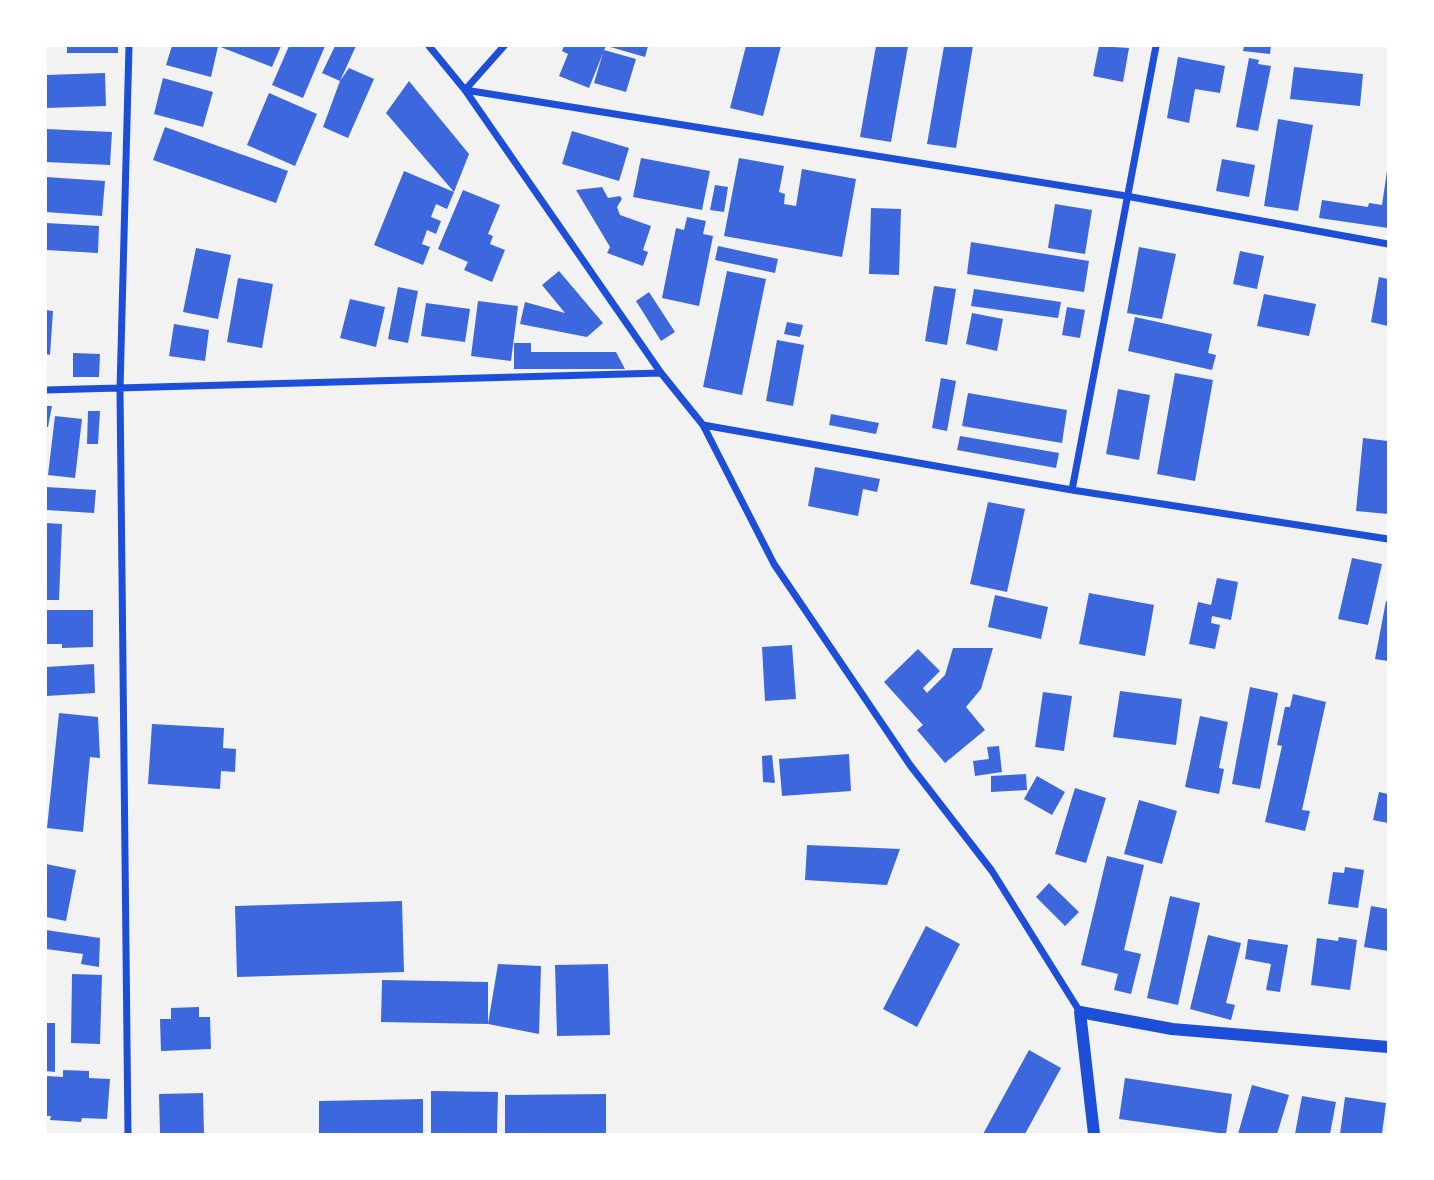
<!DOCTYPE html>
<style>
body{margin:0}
#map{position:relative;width:1434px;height:1180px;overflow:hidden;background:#f2f2f2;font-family:"Archivo Narrow",sans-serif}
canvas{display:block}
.frame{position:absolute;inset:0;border:47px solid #fff;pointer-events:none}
</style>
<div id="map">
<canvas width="1434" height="1180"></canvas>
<div class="frame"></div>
</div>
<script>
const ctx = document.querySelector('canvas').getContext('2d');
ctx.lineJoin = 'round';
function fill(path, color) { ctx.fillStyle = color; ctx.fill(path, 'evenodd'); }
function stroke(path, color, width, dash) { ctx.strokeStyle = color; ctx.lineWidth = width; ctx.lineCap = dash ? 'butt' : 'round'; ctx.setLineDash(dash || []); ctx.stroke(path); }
fill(new Path2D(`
 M67,46h51v7h-51z
 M172,46h109l-9,21 -54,-21 -7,31 -45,-12z
 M289,46h36l-22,52 -31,-13z
 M335,46h21l-16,35 9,-13 25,11 -26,59 -25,-11 17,-46 -18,-8z
 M564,46h42l-2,4 32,9 -10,33 -32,-9 9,-30 -14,35 -30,-12 9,-22 -6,-3z
 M607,46h41l-3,11z
 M746,46h35l-18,70 -33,-8z
 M876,46h32l-17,96 -31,-5z
 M944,46h29l-17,102 -29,-4z
 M1099,46l30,2 -6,34 -30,-6z
 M1244,46h27l-1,8 -27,-3z
 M1178,57l47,9 -5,27 -25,-4 -6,34 -22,-5z
 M1249,58l10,2 -1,4 13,2 -13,65 -22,-4z
 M1294,67l69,7 -3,32 -70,-7z
 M105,73l1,33 -60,2v-33z
 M163,78l50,14 -10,35 -49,-13z
 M409,81l60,73 -15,38 -7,17 -11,-5 -5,13 10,4 -5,13 -9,-4 -5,14 8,3 -7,18 -49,-20 30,-74 50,21 -68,-79z
 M269,93l48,21 -22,52 -48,-21z
 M1278,119l35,6 -15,86 -34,-5z
 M165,127l123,44 -12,32 -123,-43z
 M46,129l66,3 -2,33 -64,-3z
 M572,131l57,17 -10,33 -57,-17z
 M641,158l69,13 -8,39 -69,-13z
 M739,158l45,8 -5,26 6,2 -1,10 12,2 6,-37 54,10 -14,78 -118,-21z
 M1222,159l33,6 -6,32 -33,-6z
 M1387,171l1,57 -69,-10 3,-18 46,7 1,-4 13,2z
 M46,177l59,4 -3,35 -56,-4z
 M715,185l13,2 -4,25 -14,-2z
 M602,187l6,11 12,-2 2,3 -5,8 3,8 31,11 -8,24 5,2 -5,14 -36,-13 3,-6 -34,-57z
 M463,190l37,15 -12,29 5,2 -3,8 15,6 -13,32 -28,-12 4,-8 -30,-13z
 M1055,204l37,6 -7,44 -37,-6z
 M871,208l30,1 -2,66 -30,-1z
 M687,217l19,4 -3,13 10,2 -14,70 -37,-8 14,-70 8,2z
 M46,223l53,3 -1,27 -52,-3z
 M971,242l118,19 -5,31 -117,-18z
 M718,246l60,13 -3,14 -60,-13z
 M1139,247l37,7 -14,65 -35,-6z
 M196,248l35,7 -13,64 -35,-7z
 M1240,251l24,5 -7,33 -24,-5z
 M559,271l44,52 -16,14 -67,-13 5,-22 40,11 -23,-28z
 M727,271l39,8 -24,116 -39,-8z
 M1379,277l9,2v47l-17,-4z
 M238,278l35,6 -11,64 -35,-6z
 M934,286l22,3 -9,56 -22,-4z
 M398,287l20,4 -10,52 -20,-4z
 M974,289l87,13 -3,16 -87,-12z
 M649,292l26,40 -14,9 -25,-40z
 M1264,294l52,10 -7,32 -52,-10z
 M350,299l35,8 -9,40 -36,-9z
 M478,301l40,5 -7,55 -40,-5z
 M426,303l44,6 -5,33 -44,-6z
 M1067,307l18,3 -5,28 -18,-3z
 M46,310l7,1 -3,44 -4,-1z
 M972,313l31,6 -6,32 -31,-7z
 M1135,317l77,17 -4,19 8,2 -4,15 -84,-19z
 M787,322l16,3 -3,12 -16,-3z
 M174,324l35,6 -4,31 -36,-5z
 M777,340l27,5 -11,61 -27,-5z
 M514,343h17v9h85l9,17h-111z
 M73,353l27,1 -1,23h-26z
 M1175,373l38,7 -18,101 -38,-7z
 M941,378l15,3 -9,50 -15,-3z
 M1118,389l32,6 -11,65 -33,-6z
 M968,393l99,17 -5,33 -100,-17z
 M46,406h6l-4,21h-2z
 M88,411h12l-2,33h-11z
 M831,414l48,9 -3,11 -47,-9z
 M55,416l27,3 -7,59 -27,-3z
 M960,436l99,17 -3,15 -99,-18z
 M1363,438l25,3v73l-32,-3z
 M815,467l65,12 -3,13 -14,-3 -5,27 -50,-10z
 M46,487l50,3 -2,23 -48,-3z
 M988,502l37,7 -18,83 -37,-8z
 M46,523l16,1 -3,76h-13z
 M1352,558l30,6 -14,61 -30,-6z
 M1217,578l21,4 -7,38 -19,-4 -1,7 9,2 -5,24 -26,-5 9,-42 13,3z
 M1089,593l65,12 -9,51 -66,-12z
 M995,595l53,12 -7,32 -53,-12z
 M1386,601l2,1v59l-13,-2z
 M46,610h47v37l-31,1v-4h-16z
 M792,645l4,54 -31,2 -3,-54z
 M953,648h40l-12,41 -15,18 19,23 -40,33 -28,-33 6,-5 -39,-43 34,-33 22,22 -17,17 4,5 18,-18z
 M94,664l1,29 -49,3v-29z
 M1250,687l28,6 -18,96 -28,-5z
 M1120,691l62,8 -6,46 -63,-8z
 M1043,692l29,4 -8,55 -29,-4z
 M1293,694l33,8 -24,108 8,1 -5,20 -40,-9 17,-76 -5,-1 8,-38h5z
 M59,713l39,4 2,41 -10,-1 -7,75 -36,-4z
 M1200,716l28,6 -9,46 5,1 -5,25 -34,-7z
 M152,724l72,4 -1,20 13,1 -1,23 -14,-1 -1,18 -72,-5z
 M999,746l3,26 -27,4 -2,-15 16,-2 -2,-12z
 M849,754l2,37 -69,5 -3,-37z
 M772,755l3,28 -12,-1 -1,-26z
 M1026,774l1,16 -36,2v-16z
 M1037,776l28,16 -13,23 -28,-16z
 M1075,788l31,10 -20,65 -31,-9z
 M1379,792l9,2v29l-15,-3z
 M1139,800l38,11 -15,53 -38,-10z
 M807,845l93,4 -13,36 -82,-5z
 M1107,856l37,9 -20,85 17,4 -10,40 -17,-4 4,-16 -37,-9z
 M46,864l30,6 -10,51 -20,-4z
 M1345,867l19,3 -6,38 -30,-4 5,-32 11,1z
 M1049,883l30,29 -14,14 -29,-29z
 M1170,896l30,7 -22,102 -31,-7z
 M402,901l2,71 -167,5 -2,-71z
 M1371,906l17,3v42l-24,-4z
 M926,926l34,18 -43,83 -34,-18z
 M46,930l54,8 -1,29 -18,-3 2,-10 -37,-5z
 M1208,935l33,8 -15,60 9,2 -4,15 -41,-11z
 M1339,937l18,3 -7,50 -39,-5 6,-47 21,3z
 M1248,939l40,6 -8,47 -14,-2 5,-26 -26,-5z
 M498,964l43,2 -2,68 -51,-10z
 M608,964l2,71 -53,1 -2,-71z
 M72,974l30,1 -2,69 -29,-1z
 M382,980l106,2v42l-107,-2z
 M199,1007v10h11l1,32 -50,2 -1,-32h11v-11z
 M46,1023h9v49l-9,-1z
 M1029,1050l32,18 -36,66h-42z
 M63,1070l26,1v7l21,1 -3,40 -25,-1 -1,4 -31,-2 1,-4h-5v-40l17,1z
 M1125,1078l107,16 -6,40 -107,-15z
 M1252,1085l37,10 -12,39h-39z
 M431,1091l67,1 -1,42h-66z
 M203,1093l1,41h-44l-1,-40z
 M606,1094v40h-101v-39z
 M1302,1096l34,6 -6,32h-35z
 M1345,1097l41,6 -4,31h-42z
 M423,1099v35h-104v-33z`), '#3d67dc');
stroke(new Path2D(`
 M429,46l36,44 196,283 42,52 71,139 136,201 82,106 88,141
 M465,90l661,106 262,48
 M465,90l39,-44
 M46,390l615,-17
 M703,425l369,65 316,49
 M1072,490l84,-444
 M128,1134l-8,-745 9,-343`), '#1d4ed8', 7);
stroke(new Path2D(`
 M1094,1134l-14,-122 92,17 216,18`), '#1d4ed8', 12);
</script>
